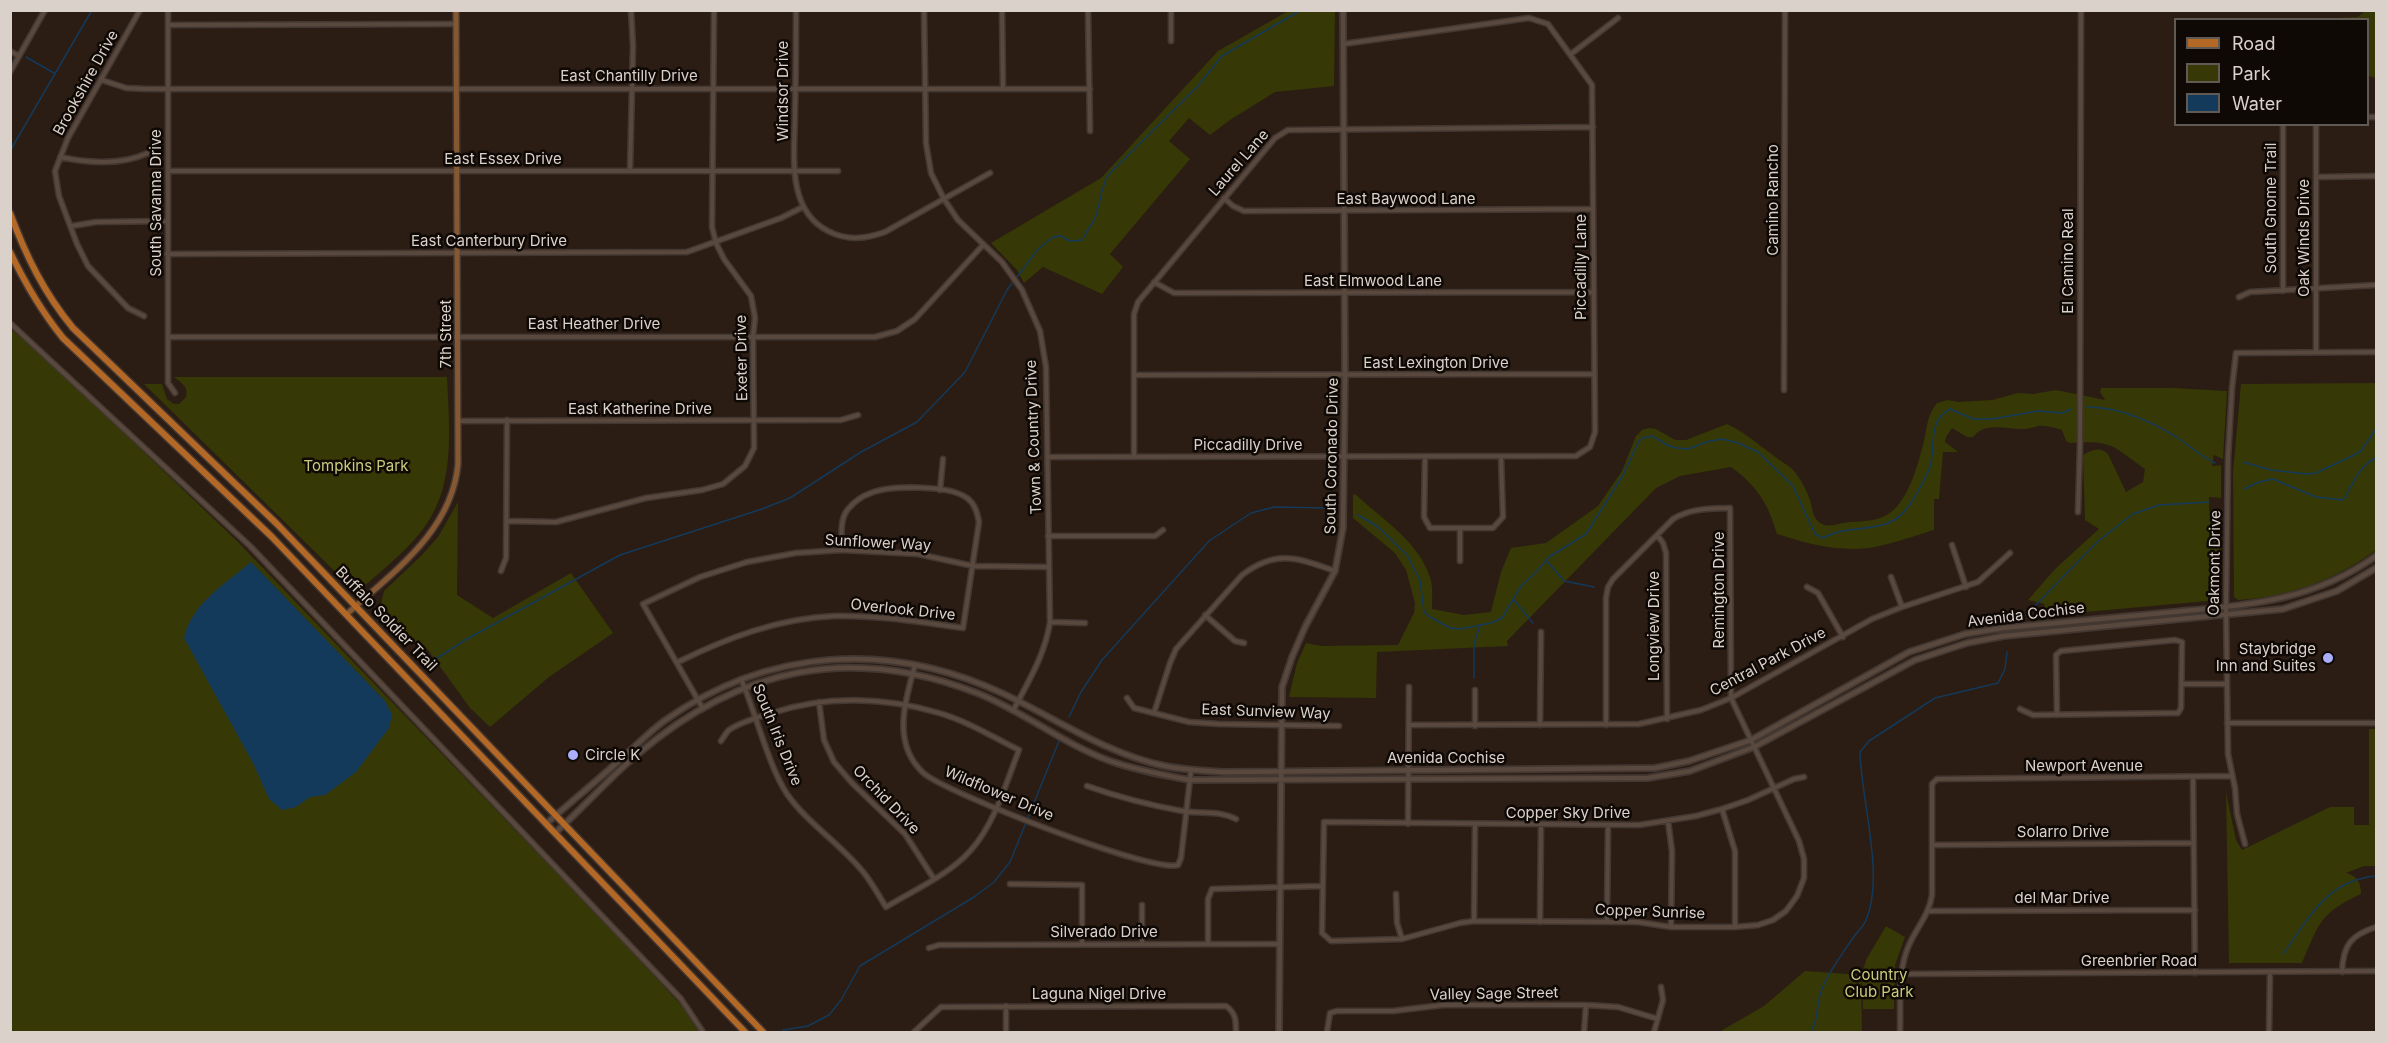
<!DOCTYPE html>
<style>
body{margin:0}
#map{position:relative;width:2387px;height:1043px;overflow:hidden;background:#2b1d13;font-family:Inter,sans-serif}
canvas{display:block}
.frame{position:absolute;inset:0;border:12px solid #dbd1cb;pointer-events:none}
.legend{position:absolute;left:2174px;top:18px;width:195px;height:108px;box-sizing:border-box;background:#0f0905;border:2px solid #615954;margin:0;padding:8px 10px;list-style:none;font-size:18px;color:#dbd1cb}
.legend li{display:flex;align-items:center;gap:12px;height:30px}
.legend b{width:30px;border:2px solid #615954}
</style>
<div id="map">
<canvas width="2387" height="1043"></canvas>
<div class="frame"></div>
<ul class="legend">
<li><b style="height:8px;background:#b36826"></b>Road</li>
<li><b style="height:16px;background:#363806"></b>Park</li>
<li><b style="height:16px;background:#13395b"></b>Water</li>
</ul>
</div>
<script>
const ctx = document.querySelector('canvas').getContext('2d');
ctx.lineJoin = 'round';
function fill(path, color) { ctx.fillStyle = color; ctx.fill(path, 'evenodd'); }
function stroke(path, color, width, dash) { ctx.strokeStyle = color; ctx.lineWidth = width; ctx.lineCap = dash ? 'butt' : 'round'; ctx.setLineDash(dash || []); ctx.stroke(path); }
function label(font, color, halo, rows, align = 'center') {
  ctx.font = font + ' Inter,sans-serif'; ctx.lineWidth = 5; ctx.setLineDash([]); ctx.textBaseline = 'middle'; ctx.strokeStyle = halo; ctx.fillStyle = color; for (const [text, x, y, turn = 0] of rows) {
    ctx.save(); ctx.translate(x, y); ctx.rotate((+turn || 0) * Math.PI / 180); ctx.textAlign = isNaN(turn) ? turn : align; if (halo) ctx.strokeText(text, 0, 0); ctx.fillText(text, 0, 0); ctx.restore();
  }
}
fill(new Path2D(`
 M1290,10l45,1 -1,75 -59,6 -45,28 -20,15 -21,-17 -20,23 21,18 -80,95 13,13 -21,27 -59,-27 -19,16 -7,-13 -26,-27 110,-65 117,-127z
 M2365,11h11v67l-7,-2 -1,-4v-52l-57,-1 47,-2z
 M13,331l31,26 194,185 383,398 60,65 18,27h-688l-1,-698z
 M174,377h273c2,48 9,105 -21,148 -18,26 -46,46 -69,68l-213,-209h18l5,15 7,5h5l7,-7c3,-11 -5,-14 -12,-20z
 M2376,383v167c-41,30 -87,47 -138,50l-4,-3 -1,-125 8,-88z
 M2101,388h71l55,3 -4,68 -9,-4 -2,11 9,-1v33l-12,-1v14l11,3 1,40 -3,46 -177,16 -1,-3 5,-9 -17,-4 27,-31 44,-40 -14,-9 -2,-65c8,-5 17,-9 25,-1l18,38 17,-10 2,-13c-33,-23 -32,-29 -75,-26l-4,-2 -4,-11c-7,-2 -16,-5 -24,-4 -5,1 -9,3 -14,3 -18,1 -38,-8 -51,8h-6l-15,-9 -6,9 -1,5 13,10h-15l-4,47h-5v31c-20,6 -40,13 -59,17 -33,6 -67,-3 -98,-13 -9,-31 -20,-48 -46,-67l-51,9 -24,12 -149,153 1,5 -131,6 -1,46 -87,-1 8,-34 9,-20 15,3 77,-1 16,-32 1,-10 -9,-33 -11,-17 -42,-35v-23l2,-1c27,25 67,50 76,87 2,8 1,19 1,28l32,6 27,-3 10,-40 10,-24 35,-5 52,-37 24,-35 14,-35 6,-6 7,-2 7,1 19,11h11l41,-16c18,8 30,20 46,31 7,6 16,10 22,17 6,8 12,19 15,28 3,9 2,19 12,24 8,4 18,-1 27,-2 21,-1 39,-1 52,-21 11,-15 17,-38 22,-56 4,-15 3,-29 14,-42l11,-3 10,2 34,-2 26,-7 15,1 23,-4 49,10 -5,-8z
 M458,502l-1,93 36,23 78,-45 42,60 -64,44 -59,50 -20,-19 -42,-58 -22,-15 -12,-5 -9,-8 -5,-14 4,-17 38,-36 16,-18z
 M2369,729h7v137h-12l-18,7c11,3 15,9 15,21 -41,19 -42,29 -59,69h-73l-3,-171 10,48 6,10 88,-43h24v18h15z
 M1886,926l19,11 -10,28 -1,44h-31l-1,-34 4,-15z
 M1805,971l56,4 1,57h-143l45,-26z`), '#363806');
fill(new Path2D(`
 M251,562l134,139 7,14 -3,13 -33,44 -31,23 -15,2 -14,10 -14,3 -13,-11 -15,-34 -70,-127c8,-35 41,-54 67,-76z`), '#13395b');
stroke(new Path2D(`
 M26,57l28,16
 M10,151l82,-141
 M2087,407c35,0 72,17 101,38 9,7 16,13 27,18
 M2243,462l28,8 36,4 9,-1 44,-21 16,-23
 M2244,489l15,-7 14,-3 43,18 27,3c10,-15 15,-34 33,-42
 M1358,515l20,12 29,28 13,25 4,32 6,5 20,11 10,1 31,-6 11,-5 19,-32 17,-16 11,-13 37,-23 37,-59 16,-34 4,-3 9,-2 17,10 8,2 11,1 18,-7 16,-3 16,4 20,9 35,34 22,48 8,4c27,-16 64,-1 85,-31 8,-12 17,-27 22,-40 6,-21 -3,-46 20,-58l23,10h19l46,-8 25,2 8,-4
 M1546,560l18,21 30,6
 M1513,599l20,24
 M2026,615l71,-73 36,-28 26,-9 50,-3
 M427,665l38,-25 155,-85 142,-46 28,-11 71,-46 56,-30 48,-50 42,-82 16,-21 15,-20 15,-12 8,-1 9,5 13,-1c2,-8 8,-14 12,-22 5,-14 6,-30 13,-43l89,-88 25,-31 79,-46
 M1474,678v-35l6,-17
 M1069,717l12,-25 21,-32 107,-119 42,-28 23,-6 55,1
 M2283,954c26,-36 44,-74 93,-78
 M783,1030l25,-4 21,-11 12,-15 19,-34 114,-69 20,-15 16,-20 49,-121
 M1811,1032c8,-14 5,-29 11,-43 7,-18 20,-35 31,-51 4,-6 11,-12 13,-18 19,-44 -5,-120 -6,-168l9,-11 66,-43 63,-15 7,-14 2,-17`), '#13395b', 1.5);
const minor = new Path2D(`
 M140,10l-72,128 -13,33 4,25 18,48 11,22 40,42 16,8
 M168,10v373l7,10
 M796,10c0,34 0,68 -1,101 0,41 -10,98 33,120 19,10 37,8 57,1l105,-59
 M924,10l2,133 5,30 13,26 14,21 44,42 20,28 18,41 6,36 4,255c-5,33 -22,60 -37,89
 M1002,10l1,79
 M1088,10l2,121
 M168,25l288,-1
 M1171,41v-31
 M10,51l9,5
 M1571,54l47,-36
 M10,72l35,-62
 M102,80l24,8 21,1h943
 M2368,117h8
 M2283,124v167
 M60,157c28,6 62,8 88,-4
 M168,171h670
 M630,171l3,-125 -2,-36
 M2316,177l60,-1
 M1224,198l9,8 11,5 349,-2
 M72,226l24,-4 72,-1
 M167,254l520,-2 94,-34 22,-11
 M1154,282l20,11 420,-1
 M2239,297l11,-5 126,-7
 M10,323l240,223 431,453 22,33
 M168,337h707l22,-6 18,-12 68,-74
 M2316,352v-228
 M1134,375l460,-1
 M1784,390l1,-380
 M458,421l383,-1 17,-5
 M1049,457l527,-1 14,-9 5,-15 -3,-347 -44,-61 -19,-6 -186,26
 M1134,457v-143l4,-12 137,-164 13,-8 305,-3
 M1425,457l-1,60 6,11h63l10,-11 -2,-60
 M940,490l3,-31
 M2078,512l2,-66 1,-436
 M507,521l49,1 90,-24 56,-8 21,-6 22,-18 9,-18 -1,-112 2,-18 -4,-22 -27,-37 -8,-16 -4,-16 2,-217
 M1657,535l6,8 3,10 1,166
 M1048,536h107l8,-6
 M1952,545l14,42
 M1460,561v-33
 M501,571l5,-13 1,-138
 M1891,577l11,30
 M1807,587l11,6 25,44
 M1205,615l30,26 9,2
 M1050,622l35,1
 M678,662c49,-24 101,-44 157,-46 43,-1 85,6 128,12l16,-106c-2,-10 -4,-18 -12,-24 -17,-13 -77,-13 -96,-5 -9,3 -17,9 -23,16 -9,11 -6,28 -6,41
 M915,665c-8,30 -21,68 -1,97 3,4 7,10 12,13 27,20 225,98 252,90l3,-7 10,-88
 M2182,684h45
 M1475,690v36
 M1127,698l7,10 55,14 30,2 120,2
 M819,702l5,38 10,22 18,21 53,51 29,45
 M702,707l-59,-103 57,-27 47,-15 49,-9 46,-3 76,4 55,12 76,1
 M2020,709l13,6 145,-2 3,-5 1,-66 -7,-2 -114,11 -5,4 1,60
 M1154,713l16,-50 6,-14 66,-74c35,-26 55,-17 93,-4
 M2227,723h149
 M1409,725l230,-1 62,-14 30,-12 141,-79 30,-12 76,-25 32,-29
 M1540,725l1,-93
 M1606,725v-127l2,-11 5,-8 60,-60c18,-11 36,-10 57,-11l1,190 68,143 5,18v19l-7,18 -11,15 -13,9 -15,5 -23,2h-64l-33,-5 -164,-1 -14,2 -58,16 -71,2 -9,-8 2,-111 315,3 57,-9 26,-7 26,-9 46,-21 10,-2
 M721,741c2,-3 5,-8 8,-11 11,-8 30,-13 43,-17 54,-18 113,-16 167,0 28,8 54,24 80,37 -13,33 -24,73 -48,100 -22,25 -57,40 -85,57 -7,-11 -14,-24 -22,-34 -23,-29 -56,-49 -77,-79 -19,-29 -31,-81 -46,-115
 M2193,778l2,195
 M1087,786c31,11 62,19 95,25 18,3 37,-1 54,8
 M1722,809l13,42v76
 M1668,821l4,30 -1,76
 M1408,824l1,-137
 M2245,844l-8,-30 -2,-26 -7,-34 -2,-147 2,-149 4,-70 4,-35 140,-1
 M1932,845l262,-2
 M1010,884l72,1v59
 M1396,894l1,29 5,16
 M1930,911l265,-1
 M1474,921l1,-96
 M1607,921l1,-96
 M1540,922l1,-97
 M1142,944v-39
 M1208,944v-45l4,-10 111,-3
 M929,948l10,-3 340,-1
 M2342,972c1,-27 9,-37 34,-45
 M1902,974l474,-3
 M914,1032l27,-25 285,-1c10,7 10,15 10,26
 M1006,1032v-26
 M1327,1032l3,-19 7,-2h56l50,-6h143l32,2 40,12
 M1584,1032l2,-27
 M1654,1032l9,-32 -2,-13
 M1900,1032c1,-27 -3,-61 9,-87 8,-18 20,-30 23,-50v-111l5,-5 295,-3
 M2269,1032l1,-59`);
const tertiary = new Path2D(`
 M547,823c25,-22 51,-43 76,-66 13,-11 26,-25 41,-36 103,-73 225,-81 340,-27 53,25 103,60 161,72 20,4 39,5 59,6l431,-4 34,-7 62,-21 158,-88 56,-18 38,-6c53,-5 106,-10 160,-15 79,-8 145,-9 213,-57
 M556,832c28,-25 53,-54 82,-78 102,-87 213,-110 339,-61 46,18 86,51 133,68 26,9 53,14 80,19l458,-2 42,-7 64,-24 161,-87 52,-17 37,-7 279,-27 54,-18 39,-23
 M1279,1032l3,-345 10,-30 13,-30 30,-56 8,-43 2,-153 -2,-365`);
const secondary = new Path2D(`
 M347,614c46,-42 105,-83 111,-150l-2,-454`);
const primary = new Path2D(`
 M10,213c16,43 34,80 63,115l204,196 486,508
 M10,252c15,31 31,59 53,86l209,199 473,495`);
stroke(minor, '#433732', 7);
stroke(tertiary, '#433732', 8);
stroke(secondary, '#433732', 8);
stroke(primary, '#433732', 9);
stroke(minor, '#58483d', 4);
stroke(tertiary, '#58483d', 4.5);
stroke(secondary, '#865832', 5);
stroke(primary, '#b36826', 6);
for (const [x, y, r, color] of [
 [2328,658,6,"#abaffb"],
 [573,755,6,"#abaffb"]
]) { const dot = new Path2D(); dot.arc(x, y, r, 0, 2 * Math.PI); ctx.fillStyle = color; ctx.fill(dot); stroke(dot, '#0f0905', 2); }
label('15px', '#dbd1cb', '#0f0905', [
 ["East Chantilly Drive",629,76],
 ["Brookshire Drive",86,83,-61],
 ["Windsor Drive",783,91,-90],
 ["East Essex Drive",503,159],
 ["Laurel Lane",1239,163,-49],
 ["East Baywood Lane",1406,199],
 ["Camino Rancho",1773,200,-90],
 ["South Savanna Drive",156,203,-90],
 ["South Gnome Trail",2271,208,-90],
 ["Oak Winds Drive",2304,238,-90],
 ["East Canterbury Drive",489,241],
 ["El Camino Real",2068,261,-90],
 ["Piccadilly Lane",1581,267,-90],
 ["East Elmwood Lane",1373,281],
 ["East Heather Drive",594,324],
 ["7th Street",446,334,-90],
 ["Exeter Drive",742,358,-91],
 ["East Lexington Drive",1436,363],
 ["East Katherine Drive",640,409],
 ["Town & Country Drive",1034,437,-92],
 ["Piccadilly Drive",1248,445],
 ["South Coronado Drive",1332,456,-89],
 ["Sunflower Way",878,543,3],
 ["Oakmont Drive",2215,563,-89],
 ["Remington Drive",1719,590,-90],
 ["Overlook Drive",903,610,6],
 ["Avenida Cochise",2026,615,-7],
 ["Buffalo Soldier Trail",386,619,46],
 ["Longview Drive",1654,626,-90],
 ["Central Park Drive",1768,662,-28],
 ["East Sunview Way",1266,712,2],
 ["South Iris Drive",777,735,68],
 ["Avenida Cochise",1446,758],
 ["Newport Avenue",2084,766],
 ["Wildflower Drive",999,794,23],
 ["Orchid Drive",886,800,46],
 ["Copper Sky Drive",1568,813],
 ["Solarro Drive",2063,832],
 ["del Mar Drive",2062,898],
 ["Copper Sunrise",1650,912,2],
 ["Silverado Drive",1104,932],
 ["Greenbrier Road",2139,961],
 ["Laguna Nigel Drive",1099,994],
 ["Valley Sage Street",1494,994,-1]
]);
label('15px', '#c7cd7d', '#0f0905', [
 ["Tompkins Park",356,466],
 ["Country",1879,975],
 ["Club Park",1879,992]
]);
label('15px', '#dbd1cb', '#0f0905', [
 ["Staybridge",2316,649],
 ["Inn and Suites",2316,666],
 ["Circle K",585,755,"left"]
], 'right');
</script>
